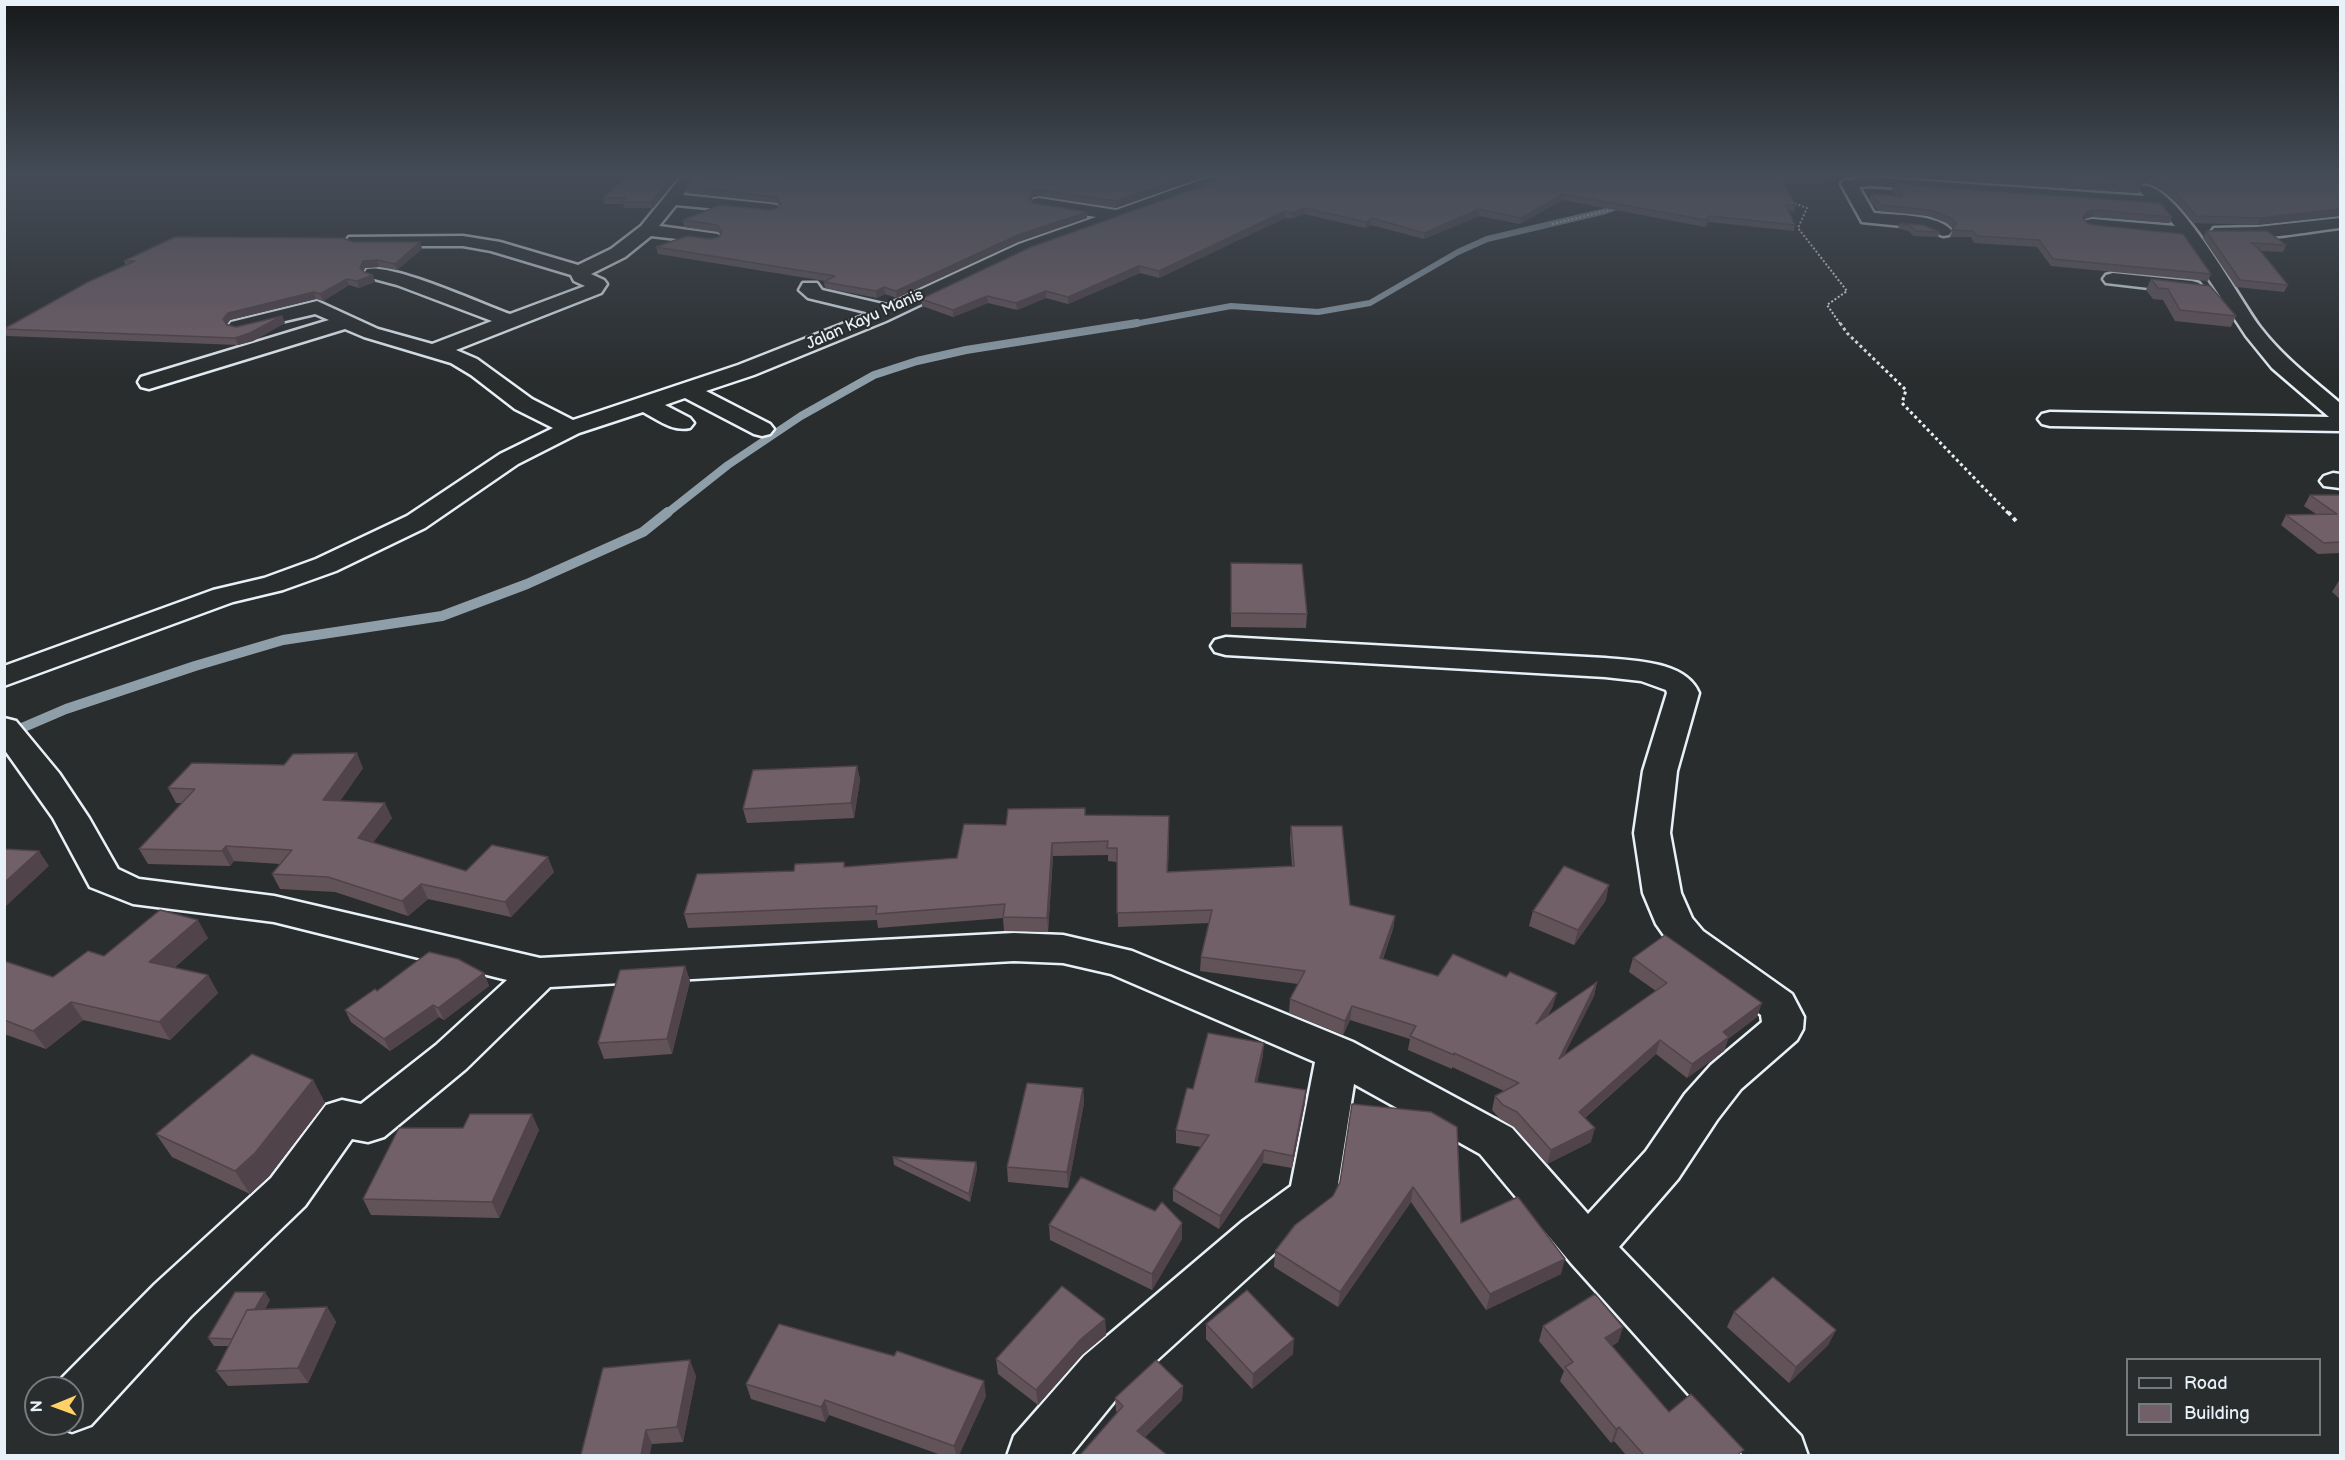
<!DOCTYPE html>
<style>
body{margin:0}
#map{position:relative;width:2345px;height:1460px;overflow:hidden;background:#2a2d2e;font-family:"Balsamiq Sans",sans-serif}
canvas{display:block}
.frame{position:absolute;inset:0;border:6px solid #e8f1f8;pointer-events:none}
.legend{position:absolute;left:2126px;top:1358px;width:195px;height:78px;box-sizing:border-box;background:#2a2d2e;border:2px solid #767b7f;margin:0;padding:8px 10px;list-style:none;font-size:18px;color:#e8f1f8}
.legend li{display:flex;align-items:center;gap:12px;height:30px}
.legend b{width:30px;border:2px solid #767b7f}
.north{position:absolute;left:24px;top:1376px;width:60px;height:60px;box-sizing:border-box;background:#2a2d2e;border:2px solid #767b7f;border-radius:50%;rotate:269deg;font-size:16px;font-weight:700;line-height:24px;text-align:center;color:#e8f1f8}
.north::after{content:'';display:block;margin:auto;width:21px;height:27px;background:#ffd166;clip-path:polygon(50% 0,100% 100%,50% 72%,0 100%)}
</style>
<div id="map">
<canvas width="2345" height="1460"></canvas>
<div class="frame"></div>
<ul class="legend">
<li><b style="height:8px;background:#2a2d2e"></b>Road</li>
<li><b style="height:16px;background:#726068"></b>Building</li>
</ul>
<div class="north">N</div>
</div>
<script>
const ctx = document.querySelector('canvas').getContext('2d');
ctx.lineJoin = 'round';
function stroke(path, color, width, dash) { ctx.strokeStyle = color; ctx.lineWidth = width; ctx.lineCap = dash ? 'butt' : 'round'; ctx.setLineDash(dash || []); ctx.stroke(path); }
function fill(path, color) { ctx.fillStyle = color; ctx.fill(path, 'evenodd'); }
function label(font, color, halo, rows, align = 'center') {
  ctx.font = font + ' "Balsamiq Sans",sans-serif'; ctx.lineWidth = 4.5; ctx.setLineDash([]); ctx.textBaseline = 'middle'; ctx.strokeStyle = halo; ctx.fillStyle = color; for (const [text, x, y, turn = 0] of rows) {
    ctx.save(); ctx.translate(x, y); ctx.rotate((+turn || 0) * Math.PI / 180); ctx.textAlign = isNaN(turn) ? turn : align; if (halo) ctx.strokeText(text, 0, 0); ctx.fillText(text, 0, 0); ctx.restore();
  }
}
stroke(new Path2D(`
 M1129,325l102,-19 87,6 52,-9 88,-51 29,-13 119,-28 16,-6`), '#8e9faa', 6);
stroke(new Path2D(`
 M666,514l62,-49 73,-49 73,-41 43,-14 49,-11 171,-27`), '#8e9faa', 8);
stroke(new Path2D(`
 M10,733l56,-24 129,-43 88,-26 159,-24 85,-32 116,-52 25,-20`), '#8e9faa', 10);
const minor = new Path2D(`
 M681,177h16l-14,18 88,9 6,1 3,4 -3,4 -6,1 -95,-9 -17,21 59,8 3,4 -3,4 -6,1 -61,-7 -26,21 -34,17 13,6 3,4 -6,9 -145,57 21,9 55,40 41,21 165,-55 132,-52 -62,-15 -9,-8 4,-7h14l5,7 65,15 132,-61 77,-27 -63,-10 -2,-4 2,-4 6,-1 77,12 93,-33h22l-2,3 -198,72 -145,69 -132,54 -48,16 64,33 4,5 -4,5 -8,2 -8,-2 -69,-36 -20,7 25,13 4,5 -4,5c-17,4 -32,-8 -47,-16l-64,21 -61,31 -93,64 -89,43 -53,19 -50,12 -229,84v-20l209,-76 51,-12 52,-19 91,-43 93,-62 53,-26 -38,-19 -44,-34 -20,-12 -87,-26 -19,-8 -196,60 -8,-2 -3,-5 3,-5 188,-57 -14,-6 -77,18 -7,-2 -3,-4 3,-4 86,-21 61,28 54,15 60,-23 -95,-36 -30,-8 -3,-4 3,-4c25,-6 115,35 143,45l75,-28 -11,-5 -3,-6 -80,-24 -28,-5h-108l-6,-1 -3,-4 3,-4 114,-1 37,6 78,23 33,-16 30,-23z
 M744,177h33l1,1c-7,8 -27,6 -34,-1z
 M1867,177l277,19 -6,-7 2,-3c34,-9 100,115 120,141 23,30 52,52 80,76v28l-290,-5 -8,-2 -4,-5 4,-5 8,-2 279,5 -57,-49 -26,-32 -64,-98 -90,-9 -6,-1 -3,-4 3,-4 6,-1 83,7 -16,-19 -288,-21 -12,1 15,26c20,2 65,1 78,18l-3,4 -6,1 -21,-8 -60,-6 -21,-38 2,-3z
 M2340,218v10c-35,4 -93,16 -126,8l-3,-4 3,-4 43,-1z
 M2113,273l79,8 7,2 3,4 -3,4 -7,2 -86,-10 -3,-4 3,-4z
 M2333,473l7,1v14l-16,-2 -4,-5 4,-5z
 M1226,637l379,21c30,3 81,3 94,35l-22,78 -7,62 11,60 11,25 11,13 89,63 12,23 -1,12 -6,11 -56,49 -24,31 -39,59 -59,68 182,189 7,20h-64l-173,-193 -91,-109 -126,-70 -18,113 -7,14 -52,40 -155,141 -52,64h-63l7,-20 70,-80 159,-135 48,-35 24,-124 -204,-88 -48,-11 -49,-2 -464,26 -84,82 -82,68 -16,5 -16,-3 -47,67 -114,110 -100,109 -19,7 -19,-7 19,-1v-36l-19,-1 102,-103 116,-106 55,-73 16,-5 19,4 75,-59 71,-65 -233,-58 -141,-18 -43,-17 -37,-69 -49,-69v-31l12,3 43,52 30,45 29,51 21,10 135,17 266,62 474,-25 49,2 69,16 221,91 159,86 76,86 58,-63 39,-57 26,-29 51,-43 -1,-7 -86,-64 -19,-27 -13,-31 -9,-60 9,-62 24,-78 -1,-3 -25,-9 -36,-4 -379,-22 -11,-3 -4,-6 4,-6z`);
stroke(minor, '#e8f1f8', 5);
stroke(new Path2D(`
 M1791,202l16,6 -9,20 49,63 -20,14 14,20
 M1552,224l66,-16`), '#e8f1f8', 2, [2, 2]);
stroke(new Path2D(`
 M1840,323l7,10 59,57 -4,13 107,111`), '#e8f1f8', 3, [3, 3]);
stroke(new Path2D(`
 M2008,512l8,9`), '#e8f1f8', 4, [4, 4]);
fill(minor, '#2a2d2e');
fill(new Path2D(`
 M678,177l-25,31h-29l-1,-4h-19l-1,-6z
 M1203,177l-87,31 -77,-12 -6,1 -2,4 1,2 55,9v6l-69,24 -121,56 -12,-4 -8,4 -52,-10 -1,-6 1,-1 -167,-27 -2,-7 54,-8 9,-2 1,-3 -2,-2 -34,-5 -1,-7 87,-10 6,-1 3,-3 -2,-3 -90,-10 -1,-6 68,-8z
 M1228,177h596l2,1 -2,6 -41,-1 13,22 -2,7 -5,-1 6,14 -1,6 -85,-9 -4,5 -143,-27 -42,24 -41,-8 -55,23 -53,-14 -6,3 -61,-14 -13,5 -6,-1 -126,60 -19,-5 -72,31 -22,-6 -29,12 -29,-7 -35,14 -31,-11 -1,-7z
 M1895,177h445v40v-1l-83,9 -64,-2 -21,-26 -25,-15 -6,3v2l-2,6z
 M1894,184l278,33 -2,6 -78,-6 -8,2 3,4 124,51 -3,7 -157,-15 -14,-19 -63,-4 -3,-6h-21l3,-8 -6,-6 -19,-7 -49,-5 -10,-11 2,-6 25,1 -4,-5z
 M1900,223l40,9 -2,5 -24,-1 -6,-5 -10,-3z
 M2206,231l80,14 -3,7 -22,-1 27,34 -4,7 -48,-5 -33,-49z
 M353,242h67l2,7 -25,21 -18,-3 -14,1 -2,4 10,3 2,7 -16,6 -10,-3 -26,16 -7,-2 -86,21 -3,4 9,3 46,-11 3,7 -32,18 -15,4 -231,-9 -3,-5v-3l122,-63 -2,-4z
 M2151,279l85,37 -5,11 -56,-6 -12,-21 -10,-1 -7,-9z
 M2310,495h30v58l-22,1 -37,-29 5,-10 30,-1 -12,-8z
 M1231,563l76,51 -1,14 -75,-1z
 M2340,579v20l-8,-7z
 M857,766l3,14 -6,38 -107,5 -4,-14z
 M363,768l-23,33 52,17 -19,24 93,29 88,1 -43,45 -83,-18 -20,17 -73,-24 -55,-3 -8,-15 8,-10 -46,-3 -4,5 -82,-2 -9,-15 43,-46h-6l-8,-15z
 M1086,815l83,15 -1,42 124,-6 -2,-27 1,-13 59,79 45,11 -2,13 -10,30 55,17 115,30 -6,11 50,-35 -3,14 -30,59 92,-64 -27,-19 4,-14 124,59 -29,22 -4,12 -37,27 -31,-24 -71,64 6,24 -44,22 -33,-37 -14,-8 -8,-9 3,-14 9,-5 -52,-24v2l-44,-19 2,-11 -60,-19 -7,15 -54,-22 1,-14 8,-15 -98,-13 1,-14 8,-34 -91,4 -1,-65 -9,-1v-6l-55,1 -5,76 -44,-1 -1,-13 -125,10 -1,-8 -189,8 -4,-14 110,-43 50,-9 1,5 112,-9 49,-33z
 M1606,900l-32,45 -45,-19 4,-15z
 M208,938l-34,30 34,7 10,18 -48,47 -87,-20 -37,29 -42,-15v-73l49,16 51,-21z
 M685,966l5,15 -18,73 -68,5 -6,-16z
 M484,973l5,13 -45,34 -5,-3 -49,34 -39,-29 -6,-12 32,-19z
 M1263,1055l-6,27 49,8 -1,13 -13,65 -29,-5 -44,66 -46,-28v-12l28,-42 -25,-4v-13l17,-41z
 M313,1080l12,23 -56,73 -19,18 -78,-37 -16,-23z
 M1083,1088l1,15 -16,85 -60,-6 -1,-15z
 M1352,1104l109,119 100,51 -75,36 -75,-108 -73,105 -64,-40 1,-16 58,-55 7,-14z
 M539,1130l-40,88 -128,-3 -8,-16z
 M893,1157l83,5 1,7 -7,33 -76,-37z
 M1155,1211l27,12v16l-30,51 -102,-50 -1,-15z
 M270,1300l-5,9 62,-2 9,15 -28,61 -80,3 -12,-15 13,-25h-15l-6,-8z
 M1734,1312l102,18 -8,15 -39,38 -62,-56z
 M1105,1319l1,16 -24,20 -44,50 -40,-31 -2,-15z
 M1206,1324l87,30 -41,35 -46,-50z
 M1543,1326l80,1 -5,15 -6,4 57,66 73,43h-116l-12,-14 -3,2 -51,-62 4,-10 -25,-30z
 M696,1376l-13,66 -31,2 -71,11z
 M746,1384l240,12 -27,59h-18l-112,-40 -4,7 -74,-23z
 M1183,1386l-1,14 -37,37 -29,-26 -1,-13z`), '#625359');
fill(new Path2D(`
 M672,177h6l-25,31 -2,-6z
 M1186,177h17l-87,31v-7z
 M2148,177h1l-2,5 -10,5 2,-6z
 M1039,190v6l-6,1 -4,7v-6l3,-7z
 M1563,194l-1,6 -42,24 1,-6z
 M1305,208l-1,6 -13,5v-6z
 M1479,209v7l-55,23v-6z
 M2340,209v7l-83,9 3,-7z
 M2095,210l-3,7 -8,2 -1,-1 4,-6z
 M1285,211v7l-126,60v-7z
 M1087,212v6l-69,24 -121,56 -1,-7 122,-56z
 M1710,216l-1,6 -4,5 1,-7z
 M1372,218l-1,7 -6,3 1,-6z
 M420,242l2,7 -25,21 -2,-6z
 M377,260l2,7 -14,1 -3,6 -2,-6 3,-7z
 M1139,266l1,7 -72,31v-7z
 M373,275l2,7 -16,6 -2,-7z
 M347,279l2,6 -26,16 -3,-7z
 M884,287l1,7 -8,4 -1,-7z
 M1046,291v7l-29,12 -1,-7z
 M314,292l2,7 -86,21 -4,6 -3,-7 5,-6z
 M987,296l1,7 -35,14v-7z
 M282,316l3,7 -32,18 -15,4 -3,-7z
 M357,753l6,15 -33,47 -7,-15z
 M857,766l3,14 -6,38 -3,-15z
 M385,803l7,15 -27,35 -7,-15z
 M1052,843l1,13 -5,76 -1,-14z
 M226,846l8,15 -4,5 -8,-15z
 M39,851l10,15 -45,42v-25z
 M548,857l6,15 -43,45 -6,-15z
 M421,884l7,15 -20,17 -6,-15z
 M1609,885l-3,15 -32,45 4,-15z
 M1395,916l-2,13 -15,43 2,-14z
 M198,920l10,18 -48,42 -11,-18z
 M685,966l5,15 -18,73 -5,-15z
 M484,973l5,13 -45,34 -6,-12z
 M208,975l10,18 -48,47 -11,-18z
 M1597,982l-3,14 -39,77 4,-14z
 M1557,993l-4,13 -20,32 3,-14z
 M71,1002l12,18 -37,29 -13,-18z
 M1762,1003l-5,14 -29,22 -4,12 -37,27 5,-14 31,-32z
 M433,1005l6,12 -49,34 -6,-12z
 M1352,1006l-2,14 -7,15 2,-14z
 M1660,1040l-4,14 -81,72 4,-14z
 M1264,1043l-1,12 -8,39v-12z
 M313,1080l12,23 -56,73 -19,18 -15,-23z
 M1083,1088l1,15 -16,85 -1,-16z
 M1306,1090l-1,13 -13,65 1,-12z
 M532,1114l7,16 -40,88 -7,-16z
 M1595,1128l-4,14 -44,22 4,-14z
 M1264,1150l-1,13 -44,66 1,-13z
 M976,1162l1,7 -7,33 -1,-8z
 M1413,1187l-2,15 -73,105 2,-15z
 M1182,1223v16l-30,51v-16z
 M1565,1259l-4,15 -75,36 4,-16z
 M265,1292l5,8 -26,47 -6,-8z
 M327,1307l9,15 -28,61 -10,-15z
 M1105,1319l1,16 -24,20 -44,50 -2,-15 45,-51z
 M1623,1327l-5,15 -18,11 5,-15z
 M1836,1330l-8,15 -39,38 7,-16z
 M1294,1339l-1,15 -41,35 1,-15z
 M690,1360l6,16 -13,66 -6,-15z
 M984,1381l2,15 -27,59h-3l-2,-9z
 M1183,1386l-1,14 -44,44 -1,-13z
 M825,1400l4,15 -4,7 -4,-15z
 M1619,1427l-5,14 -3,2 5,-14z
 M646,1430l6,14 -2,11h-9z`), '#504349');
const building = new Path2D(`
 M626,177h46l-21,25h-29l4,-4h-23z
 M694,177h55l5,2 16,-1 3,-1h413l-70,24 -77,-11 -7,1 -3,7 3,5 55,9 -69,23 -122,56 -12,-4 -8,4 -52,-9 11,-6 -179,-29 31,-11 23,3 9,-2 3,-5 -5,-7 -34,-5 37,-15 50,5 6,-1 5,-5 -5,-7 -90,-10z
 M1228,177h552l16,28h-10l9,20 -85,-9 -4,4 -143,-26 -42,24 -42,-9 -55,24 -52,-15 -6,4 -61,-14 -14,5 -6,-2 -126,60 -20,-5 -71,31 -22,-6 -30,12 -29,-7 -34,14 -32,-11 110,-52z
 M1786,177h38l2,1z
 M1988,177h160l-9,4 2,6z
 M2151,177h189v32l-80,9 -64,-2 -22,-26z
 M1894,184l266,19 12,14 -77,-7 -8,2 -4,6 4,5 7,2 89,9 28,40 -158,-15 -14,-19 -62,-4 -4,-5 -21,-1 4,-7 -7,-6 -20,-7 -48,-5 -10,-11 32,2z
 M1900,223l23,2 17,7 -24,-1 -6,-5z
 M2206,231h61l19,14 -35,-2 7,5 30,37 -48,-5z
 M175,237l168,1 10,4h67l-25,22 -18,-4 -14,1 -3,7 4,4 9,3 -16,6 -10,-2 -27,15 -6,-2 -86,21 -5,6 4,6 9,2 46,-11 -32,17 -15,5 -231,-9 84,-47 47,-21h-11z
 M2151,279l59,7 26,30 -56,-6 -12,-21 -10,-1z
 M2310,495h30v47l-16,1 -38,-28 51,-1z
 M1231,563l71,1 5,50 -76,-1z
 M357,753l-34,47 62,3 -27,35 108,33 26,-26 56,12 -43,45 -84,-18 -19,17 -74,-24 -56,-3 20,-24 -66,-4 -4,5 -83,-2 56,-60 -27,-1 24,-25 92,2 9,-11z
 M857,766l-6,37 -108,6 10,-39z
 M1085,808v7l84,1 -2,56 127,-6 -3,-40h51l8,79 45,11 -15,42 58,18 15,-22 53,23 4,-5 47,21 -21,31 61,-42 -38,77 108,-76 -34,-25 32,-23 97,68 -39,29 6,5 -37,27 -32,-24 -81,72 16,16 -44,22 -34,-38 -14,-7 -8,-9 24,-13 -65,-30v2l-44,-19 6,-10 -64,-20 -7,15 -55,-22 15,-28 -104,-14 11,-47 -95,3v-65h-10l1,-7 -56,2 -5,75 -44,-1 2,-13 -129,10 1,-8 -193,8 13,-40 97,-3 1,-7 49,-2v5l113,-9 7,-34 42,1 2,-16z
 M4,849l35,2 -35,32z
 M1564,866l45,19 -31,45 -45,-19z
 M160,910l38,10 -49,42 59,13 -49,47 -88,-20 -38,29 -29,-11v-59l49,16 35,-26 16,5z
 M429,952l29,7 26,14 -46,35 -5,-3 -49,34 -39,-29 30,-21 2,2z
 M685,966l-18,73 -69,4 22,-73z
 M1208,1033l56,10 -9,39 51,8 -13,66 -29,-6 -44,66 -47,-27 36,-54 -33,-5 11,-42 6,1z
 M252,1054l61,26 -58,73 -20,18 -79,-37z
 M1027,1083l56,5 -16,84 -60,-5z
 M1352,1104l79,8 26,15 4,96 57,-26 47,62 -75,35 -77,-107 -73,105 -65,-41 20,-26 38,-29 7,-14z
 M470,1114h62l-40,88 -129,-3 36,-71h64z
 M893,1157l83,5 -7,32z
 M1081,1177l74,34 7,-9 20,21 -30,51 -103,-49z
 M1773,1277l63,53 -40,37 -62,-55z
 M1062,1286l43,33 -24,20 -45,51 -40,-31z
 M1247,1290l47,49 -41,35 -47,-50z
 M235,1292h30l-10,17 -8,1 -15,29 -24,-1z
 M1595,1294l28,33 -18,11 64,74 22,-18 53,56 -7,5h-93l-25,-28 -3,2 -51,-62 8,-5 -30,-36z
 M327,1307l-29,61 -82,3 31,-61z
 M779,1324l115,32 3,-5 87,30 -30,65 -129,-46 -4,7 -75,-23z
 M690,1360l-13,67 -31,3 -5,25h-60l22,-87z
 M1156,1360l27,26 -46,45 30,24h-87l43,-49 -8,-8z`);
fill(building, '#726068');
stroke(building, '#504349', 1.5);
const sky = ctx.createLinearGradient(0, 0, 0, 381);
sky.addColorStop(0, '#171919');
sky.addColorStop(0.46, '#444c57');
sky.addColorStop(1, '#444c5700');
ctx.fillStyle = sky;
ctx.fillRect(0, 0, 2345, 381);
label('16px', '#e8f1f8', '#2a2d2e', [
 ["Jalan Kayu Manis",865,320,-24]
]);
</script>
